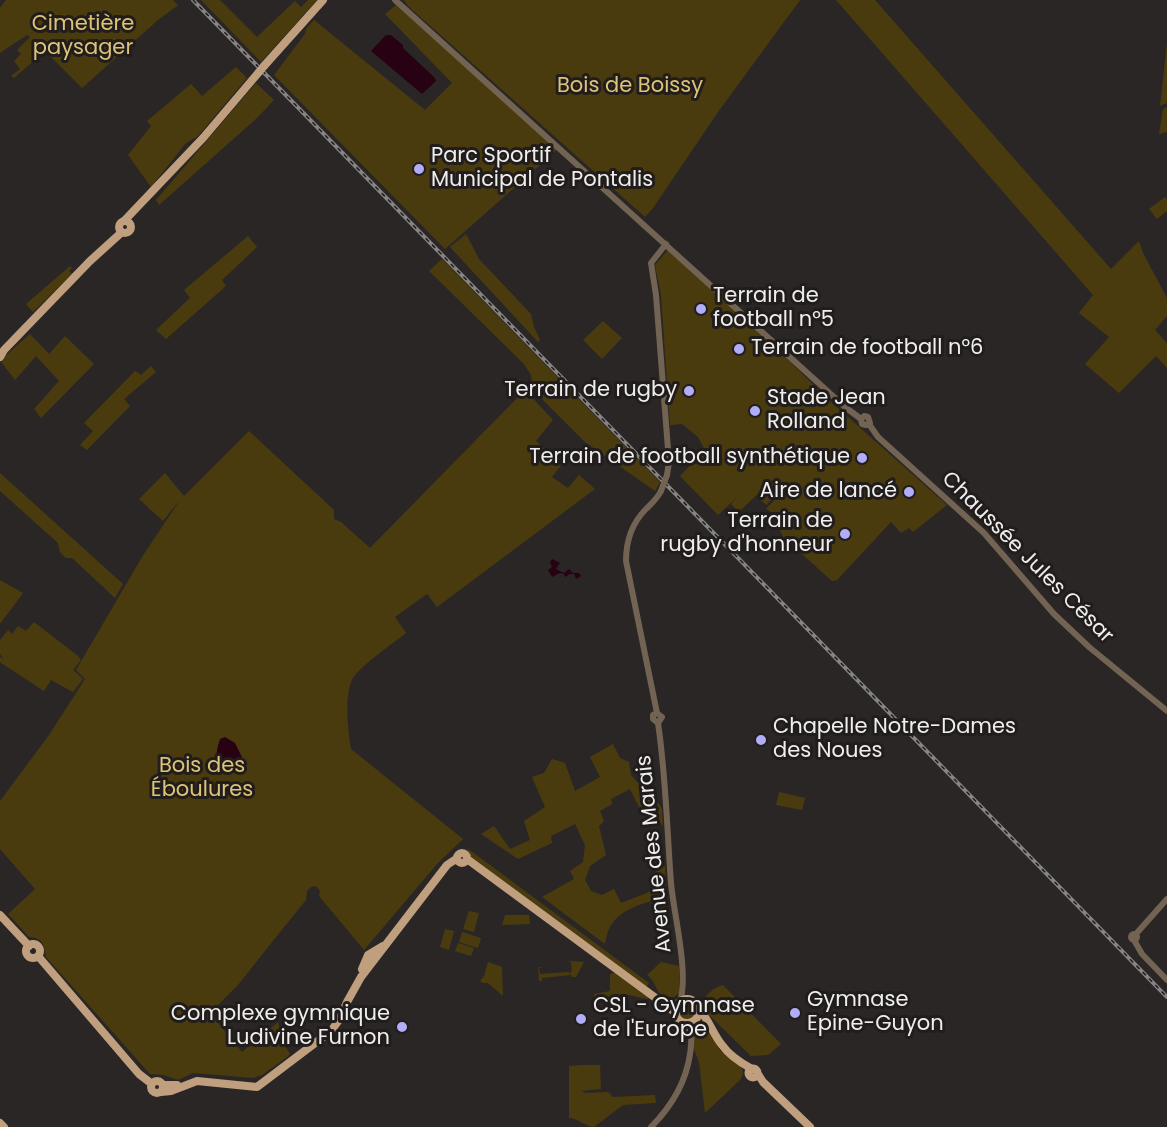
<!DOCTYPE html>
<meta charset="utf-8">
<style>
body{margin:0}
canvas{display:block;background:#292625}
</style>
<canvas width="1167" height="1127"></canvas>
<script>
const ctx = document.querySelector('canvas').getContext('2d');
ctx.lineJoin = 'round';
function fill(path, color) { ctx.fillStyle = color; ctx.fill(path, 'evenodd'); }
function stroke(path, color, width, dash) { ctx.strokeStyle = color; ctx.lineWidth = width; ctx.lineCap = dash ? 'butt' : 'round'; ctx.setLineDash(dash || []); ctx.stroke(path); }
function label(font, color, halo, rows, align = 'center') {
  ctx.font = font + ' Poppins,sans-serif'; ctx.lineWidth = 6; ctx.setLineDash([]); ctx.textBaseline = 'middle'; ctx.strokeStyle = halo; ctx.fillStyle = color; for (const [text, x, y, turn = 0] of rows) {
    ctx.save(); ctx.translate(x, y); ctx.rotate((+turn || 0) * Math.PI / 180); ctx.textAlign = isNaN(turn) ? turn : align; if (halo) ctx.strokeText(text, 0, 0); ctx.fillText(text, 0, 0); ctx.restore();
  }
}
fill(new Path2D(`
 M6,0h167l5,5 -20,15 -76,68 -37,-37 -31,27 -3,-2 9,-7 -6,-8 7,-7 -4,-4 13,-13 -3,-2 -27,18v-45z
 M201,0h19l37,37 38,-36 6,6 7,-7h9l-56,62z
 M404,0h396l-82,112 -65,96 -8,9 -237,-211z
 M836,0h39l236,269 28,-28 4,12 24,45v18l-12,14 12,13v25l-11,-12 -37,37 -34,-29 24,-27 -30,-24 14,-18z
 M396,5l162,144 -113,100 -171,-174 31,-41 1,-5 8,-9 111,90 27,-27 -67,-69z
 M1167,43v60l-7,3z
 M236,67l11,11 -49,58 -12,7 -35,44 -23,-32 23,-29 -4,-5 44,-37 11,12z
 M256,83l18,17 -17,18 -98,87 -3,-5z
 M1167,107v25l-8,2 4,-25z
 M1165,197l2,3v11l-10,8 -8,-10z
 M466,234l13,25 52,55 3,13 6,13 -2,2 -88,-95z
 M248,236l9,11 -35,33 4,6 -60,53 -10,-9 34,-32 -6,-8z
 M668,250l117,107 46,45 116,103 -34,27 -4,-4 -8,5 -10,-11 -54,58 -5,1 -49,-44 -10,-24 -7,-4 17,-18 -2,-1 -15,15 -8,-8 15,-15 -1,-2 -33,32 -8,-8 6,-7 -19,18 -38,-39 25,-26 -7,-13 -16,-13 -12,1 -9,-130 -6,-30z
 M442,259l218,223 -5,9 -70,-49 -52,-52 -2,-15 -7,-11 -95,-93z
 M70,266l2,2 -3,3 3,3 -39,38 -7,-8z
 M603,321l19,17 -20,21 -19,-19z
 M30,334l19,20 16,-18 29,28 -53,54 -7,-9 25,-28 -23,-25 -21,24 -13,-17 2,-6z
 M151,366l5,6 -32,27 6,7 -43,44 -7,-5 13,-14 -9,-8 51,-52 6,4z
 M525,390l28,30 -17,21 26,23 -10,13 16,11 11,-13 16,14 -158,118 -10,-13 -32,23 11,16c-14,11 -40,29 -51,42 -12,14 -7,56 -4,74l112,90 -26,25 -73,86 -45,-54 1,-5 -4,-5 -5,1 -4,4 -1,9 -34,42 -34,43 -28,28 32,39 36,-30 5,21 7,11 -3,3 -25,18 -9,3 -60,-5 -15,7 -14,-5 -14,-1 -104,-117c-2,-13 -3,-19 -17,-20l-21,-23 27,-25 -35,-40v-48l49,-66 36,-56 -9,-9 66,-113 38,-57 -17,21 -24,-22 26,-26 19,23 65,-65 85,79v9l7,3 29,26z
 M0,473l123,111 -8,14 -43,-40h-6l-6,-6 -2,-9 -58,-52z
 M0,580l23,13 -23,31z
 M34,622l44,34 3,4 -8,10 10,9 -10,13 -22,-12 -7,11 -43,-28 2,-3 -3,3v-6l4,2 -4,-5v-14l8,-10 4,4 6,-8 8,5z
 M613,744l7,14 9,4 2,13 6,7 14,9 11,18 1,18 -10,-17 -10,5 -13,-26 -19,10 1,5 -12,7 4,10 -5,5 7,29 -16,11 -5,14 6,11 11,4 12,-6 7,14 26,-10 6,-6 -3,-12 15,-9 2,51 -12,-2 -4,-14c-25,8 -42,15 -46,43l-63,-47 32,-18 -4,-8 13,-9 2,-17 -10,-21 -24,12 1,7 -34,16 -37,-25 13,-8 16,23 20,-9 -6,-19 21,-14 -13,-30 12,-4 8,-14 13,4 10,28 25,-14 -10,-20z
 M779,792l26,6 -3,12 -26,-5z
 M467,848l182,135 -3,5 -175,-130z
 M469,911l10,2 -5,19 -11,-3z
 M505,915h24l1,9 -28,1z
 M445,929l9,2 -5,19 -9,-3z
 M462,932l19,6 -3,10 -19,-6z
 M458,943l16,5 -3,8 -16,-5z
 M568,961l16,1 -8,15h-4l-3,-5h3l-1,-10z
 M488,962l14,5 1,29 -15,-13h-5l-3,-2 4,-5z
 M661,962l18,4v27l-8,6c-17,-3 -12,-15 -24,-24z
 M538,967h4l-3,1 1,6 28,-2 2,3 -28,3v3h-3z
 M612,973h4l33,25 -1,1c-12,-2 -20,-5 -33,-5l3,4 -24,2v-6l16,-3v-16z
 M723,985l58,59 -13,11 -17,1 -46,-45 -4,-7c5,-10 12,-16 22,-19z
 M679 1011a8 8 0 1 1 16 0a8 8 0 1 1-16 0Z
 M701,1020l4,3 15,27 22,18 1,6 -2,5 -36,34 -6,-51 -5,-13v-25z
 M582,1065h18l1,24 -20,2 5,2 22,-1 5,5 42,-2 1,8 -33,2 -29,22c-9,-1 -17,-9 -25,-9v-52z`), '#4a3b0f');
fill(new Path2D(`
 M386,35h5l12,10v3l32,30 1,3 -14,13 -51,-43z
 M552,559l8,4 -4,6 8,4 5,-4 4,4h6l2,3 -5,3 -2,-5h-4l-5,3 -1,-3 -4,-1 -8,4 -4,-7 4,-3 -2,-5z
 M225,737l10,6 7,14 -14,7 -10,1c-3,-9 -1,-17 2,-26z`), '#280113');
stroke(new Path2D(`
 M395,0l450,407 16,12 1,5 4,1 4,-2 -2,-6 -4,-1 -3,3
 M666,244l-15,19 5,32 13,167 -2,13
 M869,424l9,13 106,96 70,81 35,33 78,64
 M657,713l-31,-152c0,-20 5,-37 20,-52 6,-6 11,-10 15,-18
 M658,723l4,-6 -5,-4 -4,2v4l5,4c8,53 9,107 13,160 3,33 18,89 9,119
 M1131 937a3 3 0 1 1 6 0a3 3 0 1 1-6 0Z
 M1135,935l32,-36
 M1134,940l8,14 25,26
 M684,1022l7,12
 M651,1127c20,-20 35,-45 39,-73 2,-11 1,-22 2,-33`), '#736353', 6);
stroke(new Path2D(`
 M264,66l59,-66
 M119 227a6 6 0 1 1 12 0a6 6 0 1 1-12 0Z
 M124,221l79,-83 56,-66
 M0,357l4,-7 86,-89 32,-29
 M457 858a5 5 0 1 1 10 0a5 5 0 1 1-10 0Z
 M467,859l209,154
 M0,915l29,31
 M26 951a7 7 0 1 1 14 0a7 7 0 1 1-14 0Z
 M38,956l101,118 13,10
 M362,969l6,-14 15,-9
 M675 1011a12 12 0 1 1 24 0a12 12 0 1 1-24 0Z
 M699,1009c10,11 14,25 23,36 7,10 19,18 30,24
 M748.5 1073a4.5 4.5 0 1 1 9 0a4.5 4.5 0 1 1-9 0Z
 M758,1074l5,8 47,45
 M151 1087a6 6 0 1 1 12 0a6 6 0 1 1-12 0Z
 M163,1085h14
 M161,1092l10,-1 26,-10 60,6 74,-56 8,-11 8,-18 14,-25 86,-112 9,-6
 M0,1123l4,4`), '#c09f7e', 8);
const rail = new Path2D(`
 M193,0l974,997`);
stroke(rail, '#878584', 4);
stroke(rail, '#201d1c', 1.5, [4.5]);
stroke(new Path2D(`
 M661,491l6,-16`), '#736353', 6);
stroke(new Path2D(`
 M259,72l5,-6`), '#c09f7e', 8);
for (const [x, y, r, color] of [
 [419,169,6,"#b2adf9"],
 [701,309,6,"#b2adf9"],
 [739,349,6,"#b2adf9"],
 [689,391,6,"#b2adf9"],
 [755,411,6,"#b2adf9"],
 [862,458,6,"#b2adf9"],
 [909,492,6,"#b2adf9"],
 [845,534,6,"#b2adf9"],
 [761,740,6,"#b2adf9"],
 [795,1013,6,"#b2adf9"],
 [581,1019,6,"#b2adf9"],
 [402,1027,6,"#b2adf9"]
]) { const dot = new Path2D(); dot.arc(x, y, r, 0, 2 * Math.PI); ctx.fillStyle = color; ctx.fill(dot); stroke(dot, '#201d1c', 2); }
label('21px', '#dec377', '#201d1c', [
 ["Cimetière",83,25],
 ["paysager",83,49],
 ["Bois de Boissy",630,87],
 ["Bois des",202,767],
 ["Éboulures",202,791]
]);
label('21px', '#f0eeed', '#201d1c', [
 ["Parc Sportif",431,157],
 ["Municipal de Pontalis",431,181],
 ["Terrain de",713,297],
 ["football n°5",713,321],
 ["Terrain de football n°6",751,349],
 ["Terrain de rugby",677,391,"right"],
 ["Stade Jean",767,399],
 ["Rolland",767,423],
 ["Terrain de football synthétique",850,458,"right"],
 ["Aire de lancé",897,492,"right"],
 ["Terrain de",833,522,"right"],
 ["rugby d'honneur",833,546,"right"],
 ["Chapelle Notre-Dames",773,728],
 ["des Noues",773,752],
 ["Gymnase",807,1001],
 ["Epine-Guyon",807,1025],
 ["CSL - Gymnase",593,1007],
 ["de l'Europe",593,1031],
 ["Complexe gymnique",390,1015,"right"],
 ["Ludivine Furnon",390,1039,"right"]
], 'left');
label('21px', '#f0eeed', '#201d1c', [
 ["Chaussée Jules César",1027,558,45],
 ["Avenue des Marais",655,854,-96]
]);
</script>
